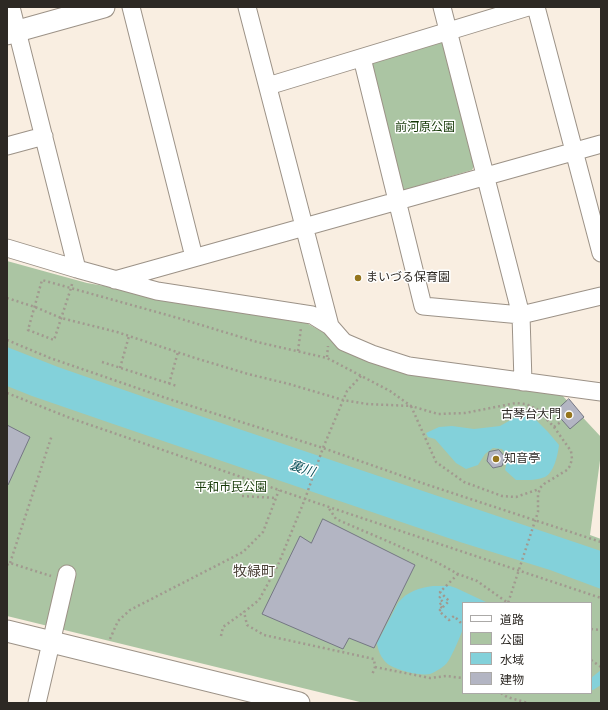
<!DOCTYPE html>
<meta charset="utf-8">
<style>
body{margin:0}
#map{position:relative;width:608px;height:710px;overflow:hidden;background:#f9eee1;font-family:Rubik,"Noto Sans JP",sans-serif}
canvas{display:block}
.frame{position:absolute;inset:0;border:8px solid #2d2924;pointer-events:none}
.legend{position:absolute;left:462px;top:602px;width:130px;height:92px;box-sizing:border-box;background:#fff;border:1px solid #aba9a7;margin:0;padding:5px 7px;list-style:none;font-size:12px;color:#2d2924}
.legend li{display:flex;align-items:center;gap:8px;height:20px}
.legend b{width:20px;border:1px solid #aba9a7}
</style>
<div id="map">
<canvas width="608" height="710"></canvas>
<div class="frame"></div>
<ul class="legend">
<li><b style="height:5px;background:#fff"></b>道路</li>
<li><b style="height:11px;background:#abc5a3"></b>公園</li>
<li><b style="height:11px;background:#83d1da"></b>水域</li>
<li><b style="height:11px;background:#b3b5c3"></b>建物</li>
</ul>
</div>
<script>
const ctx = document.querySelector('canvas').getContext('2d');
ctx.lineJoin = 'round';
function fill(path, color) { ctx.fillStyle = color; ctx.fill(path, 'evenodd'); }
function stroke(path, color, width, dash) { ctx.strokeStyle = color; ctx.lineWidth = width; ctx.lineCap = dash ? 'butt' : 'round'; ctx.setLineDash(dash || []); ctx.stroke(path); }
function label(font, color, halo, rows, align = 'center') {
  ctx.font = font + ' Rubik,"Noto Sans JP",sans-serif'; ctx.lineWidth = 3; ctx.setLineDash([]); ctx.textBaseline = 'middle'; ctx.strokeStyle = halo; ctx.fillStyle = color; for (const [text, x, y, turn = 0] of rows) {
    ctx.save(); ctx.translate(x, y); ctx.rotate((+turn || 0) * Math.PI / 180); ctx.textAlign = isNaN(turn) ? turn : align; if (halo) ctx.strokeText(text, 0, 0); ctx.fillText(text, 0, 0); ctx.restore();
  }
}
fill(new Path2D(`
 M438,41l8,4 30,118 -4,7 -68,20 -6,-4 -27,-124z
 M7,261l80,22 214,37 27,15 14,12 218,46 41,44v16l-11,82 11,4v164h-237l-357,-87zM463,603h128v90h-128z`), '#abc5a3');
fill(new Path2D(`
 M7,347l51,20 89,31 454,153v38l-51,-19 -90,-28 -341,-116 -87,-30 -25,-10z
 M530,414l18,18 11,13c-1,9 -5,28 -14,32 -9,4 -20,3 -29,3l-11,-10 3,-14 -6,-7 -9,-1 -8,6 -7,11 -12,4 -10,-6 -21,-24 -7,-2 -2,-4 13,-6 13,-1 22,3 26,-3 16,-9z
 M433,586h17l6,2 32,15h-25c0,8 1,17 0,25 -1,5 -13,33 -17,36 -4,4 -11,8 -16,10 -10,2 -30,-3 -39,-8 -8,-4 -13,-14 -14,-23l21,-40c9,-12 22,-15 35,-17z
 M601,670v15l-8,5h-2v-12z`), '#83d1da');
const building = new Path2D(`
 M569,399l15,18 -14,12 -15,-17z
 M7,425l23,12 -22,48 -1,-1z
 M499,450l6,7 -3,9 -9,2 -6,-7 2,-9z
 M323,519l92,46 -41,83 -25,-10 -6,11 -81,-35 38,-78 11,7z`);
fill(building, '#b3b5c3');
stroke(building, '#757784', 1);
const minor = new Path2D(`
 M11,7l66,262
 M131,7l63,250
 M247,7l83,319
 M442,7l79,308 2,67
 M536,7l65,246
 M362,58l61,248 98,9 80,-19
 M268,86l260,-79
 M7,146l37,-10
 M7,248l70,21 80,22 155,24 18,11 14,16 28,12 37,12 192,26
 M115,280l486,-136
 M37,703l30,-129`);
const tertiary = new Path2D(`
 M7,34l97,-27
 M7,631l292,72`);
stroke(minor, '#9c9287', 19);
stroke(tertiary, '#9c9287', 23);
stroke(new Path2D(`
 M72,284l-1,4 -17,52 -26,-10 14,-50 136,38 79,24 70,16 63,33 21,15 27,8 27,-1 51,-10 10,1 11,5 17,18 12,17 5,7 1,8 -2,7 -3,4 -23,14 -4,4 -2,7v17l-4,12 -26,79 -31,-22 -19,-7 -20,-11 -102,-44 -8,-12
 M7,298l28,9 26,11 56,14 78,26 53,16 41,10 54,16 24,4 44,2 25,56 28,20 38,14 14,1 23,-8
 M7,340l43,18 116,40 157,50 102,36 176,58
 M298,351l3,-23
 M327,357l1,-11
 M102,362l75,24
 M120,368l9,-32
 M361,376l-14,15 -24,57 -18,51 -27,66 -19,35 -15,12 3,13 17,10 110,24 1,8 -3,8
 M169,384l9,-32
 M7,393l63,25 235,81 296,99
 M554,427l8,-6
 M242,496l34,2
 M10,563l42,-128
 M7,565l3,-2 41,13
 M458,574l-18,18 9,9 -10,10 10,9 5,-4 9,9
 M442,608l-3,-3 4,-3 -4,-4 3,-3
 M591,629l10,1
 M221,636l2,-9 21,-15
 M110,639l8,-18 12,-11 113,-58 20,-20 16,-42
 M591,660l10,7
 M375,667l55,11 16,-2 17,2
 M501,693l6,4 21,6`), '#a1998f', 2.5, [2, 3]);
stroke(minor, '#fff', 17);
stroke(tertiary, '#fff', 21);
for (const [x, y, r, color] of [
 [358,278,4,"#95751d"],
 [569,415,4,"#95751d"],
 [496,459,4,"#95751d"]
]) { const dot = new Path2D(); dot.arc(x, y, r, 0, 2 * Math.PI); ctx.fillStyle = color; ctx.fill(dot); stroke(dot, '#fff', 1.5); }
label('12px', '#143806', '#fff', [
 ["前河原公園",425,128],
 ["平和市民公園",231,488]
]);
label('12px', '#2d2924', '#fff', [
 ["まいづる保育園",366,278],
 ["古琴台大門",561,415,"right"],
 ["知音亭",504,459]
], 'left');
label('italic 13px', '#0b5159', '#fff', [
 ["裏川",302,469,18]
]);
label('14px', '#4b4238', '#fff', [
 ["牧緑町",254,572]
]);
</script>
